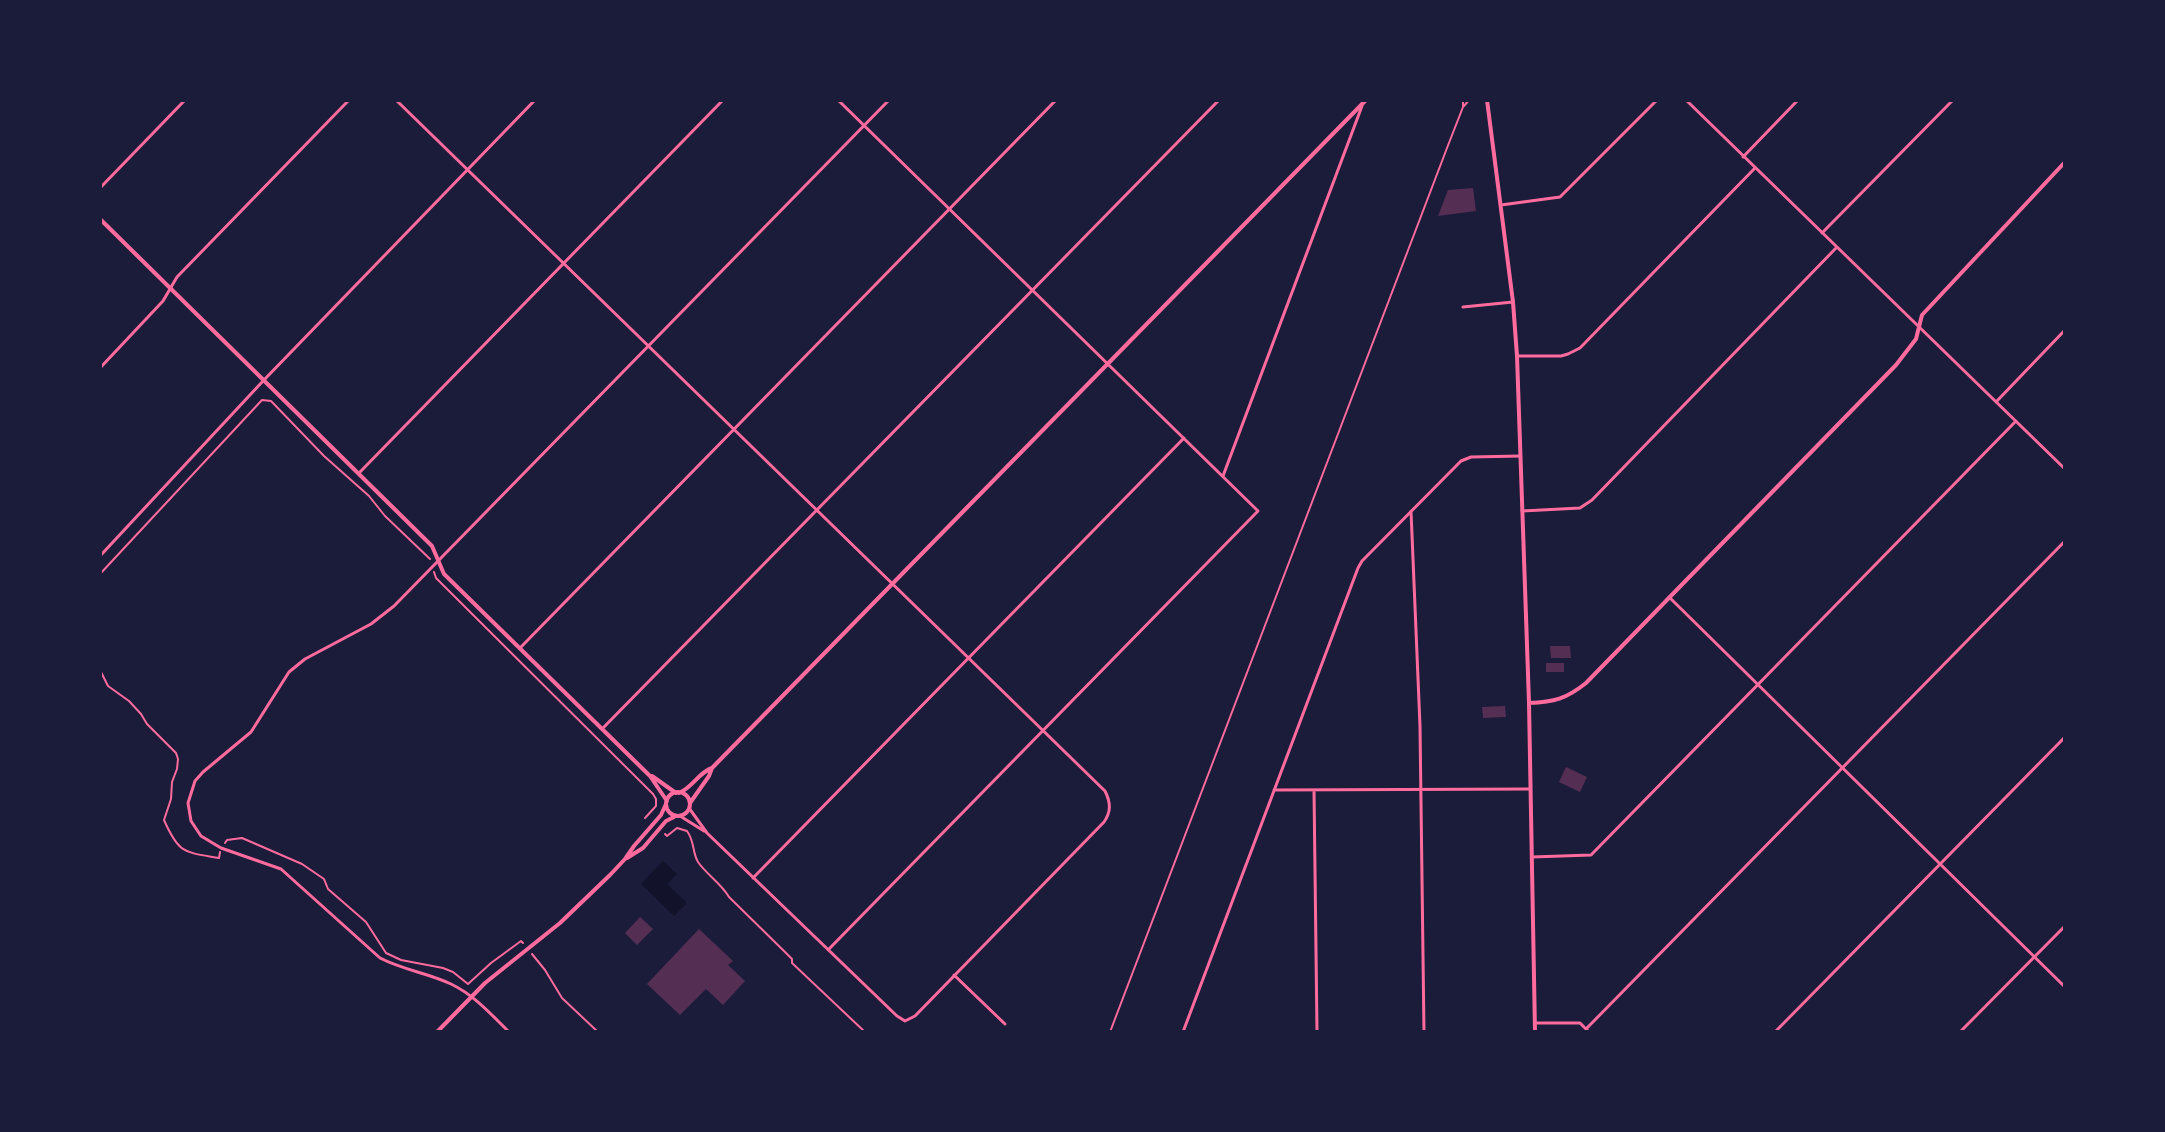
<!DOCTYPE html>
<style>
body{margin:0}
#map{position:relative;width:2165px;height:1132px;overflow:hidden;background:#1b1b3a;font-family:"Crimson Pro",serif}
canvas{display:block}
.frame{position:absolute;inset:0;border:102px solid #1b1b3a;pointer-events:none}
</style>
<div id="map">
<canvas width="2165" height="1132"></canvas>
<div class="frame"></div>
</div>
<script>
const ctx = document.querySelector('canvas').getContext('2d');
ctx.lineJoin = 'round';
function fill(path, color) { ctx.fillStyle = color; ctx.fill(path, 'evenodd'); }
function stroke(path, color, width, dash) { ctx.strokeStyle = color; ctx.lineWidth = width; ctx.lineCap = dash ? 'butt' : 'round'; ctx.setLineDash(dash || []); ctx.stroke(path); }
fill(new Path2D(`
 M663,861l14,13 -10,10 20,19 -13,13 -33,-32z`), '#12122b');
fill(new Path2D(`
 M1473,188l3,23 -38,5 10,-26z
 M1550,646h20l1,12h-20z
 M1546,663h18v9h-18z
 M1505,706l1,11 -23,1 -1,-11z
 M1566,767l21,10 -7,15 -21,-10z
 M640,917l13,12 -16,16 -12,-12z
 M699,929l34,32 -5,4 17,16 -22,24 -17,-16 -26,26 -33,-31z`), '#542f53');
stroke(new Path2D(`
 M1464,106l5,-6
 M434,572l2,6 217,216 3,5v7l-11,12
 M100,574l162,-174 9,1 53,55 45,40 16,20 45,43
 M100,670l8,16 21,15 12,13 6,10 29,29 2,6 -1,10 -5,13 -1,17 -7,21c15,34 20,32 55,38l1,-6
 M665,834l2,2 10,-8 10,3c8,11 5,21 11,31 9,13 23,21 31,35l55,54 8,8v4l73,69
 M225,843l2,-3 15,-2 60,26 22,15 4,10 38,33 20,31 15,7 42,8 10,4 15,12 23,-21 30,-22 2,2
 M532,954l13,16 17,28 36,34
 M1110,1032l337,-884 16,-41v-7`), '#ff6b9d', 2);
stroke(new Path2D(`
 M396,100l709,691c6,12 6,21 -1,31l-189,194 -10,5 -8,-5 -190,-183 -18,-25
 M1686,100l379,369
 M1743,157l55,-57
 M100,188l85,-88
 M1501,205l59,-8 97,-97
 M1822,233l131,-133
 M1463,307l50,-5
 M1517,356h44l7,-2 12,-6 175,-180
 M100,368l63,-67 14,-24 172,-177
 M1996,402l69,-72
 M360,472l363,-372
 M1223,476l139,-370
 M1411,511l9,215 4,306
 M1522,511l58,-3 12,-8 245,-253
 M100,556l163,-175 272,-281
 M1669,597l396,390
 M520,648l536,-548
 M603,728l616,-628
 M1274,790l256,-1
 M1314,790l3,242
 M680,816l24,15
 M1532,857l59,-2 425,-434
 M753,878l431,-440
 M829,949l429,-438 -420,-411
 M954,975l51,49
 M1535,1023h45l9,9
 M1586,1029l479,-488
 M509,1032c-18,-18 -35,-37 -58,-48 -23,-11 -48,-14 -71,-26l-99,-89 -60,-21 -20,-12 -10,-15 -3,-18 7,-22 8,-9 48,-40 38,-60 16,-13 66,-35 23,-18 495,-506
 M1183,1032l175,-464 4,-7 99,-100 10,-4 49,-1
 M1775,1032l290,-295
 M1960,1032l105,-106`), '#ff6b9d', 3);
stroke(new Path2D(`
 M1487,100l26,202 4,54 12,347 6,329
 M100,219l332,327 12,28 206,202 17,25
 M1529,703c25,-1 37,-4 57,-20l310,-318 20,-26 6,-24 143,-153
 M652,776l24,17
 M666 804a12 12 0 1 1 24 0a12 12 0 1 1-24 0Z
 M679,793c14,-6 19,-20 33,-25l654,-668
 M690,803l19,-27 3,-8
 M627,858l16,-10 23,-27 8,-4
 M437,1032l48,-49 75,-60 50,-48 15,-16 9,-13 27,-31 5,-11`), '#ff6b9d', 4);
</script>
